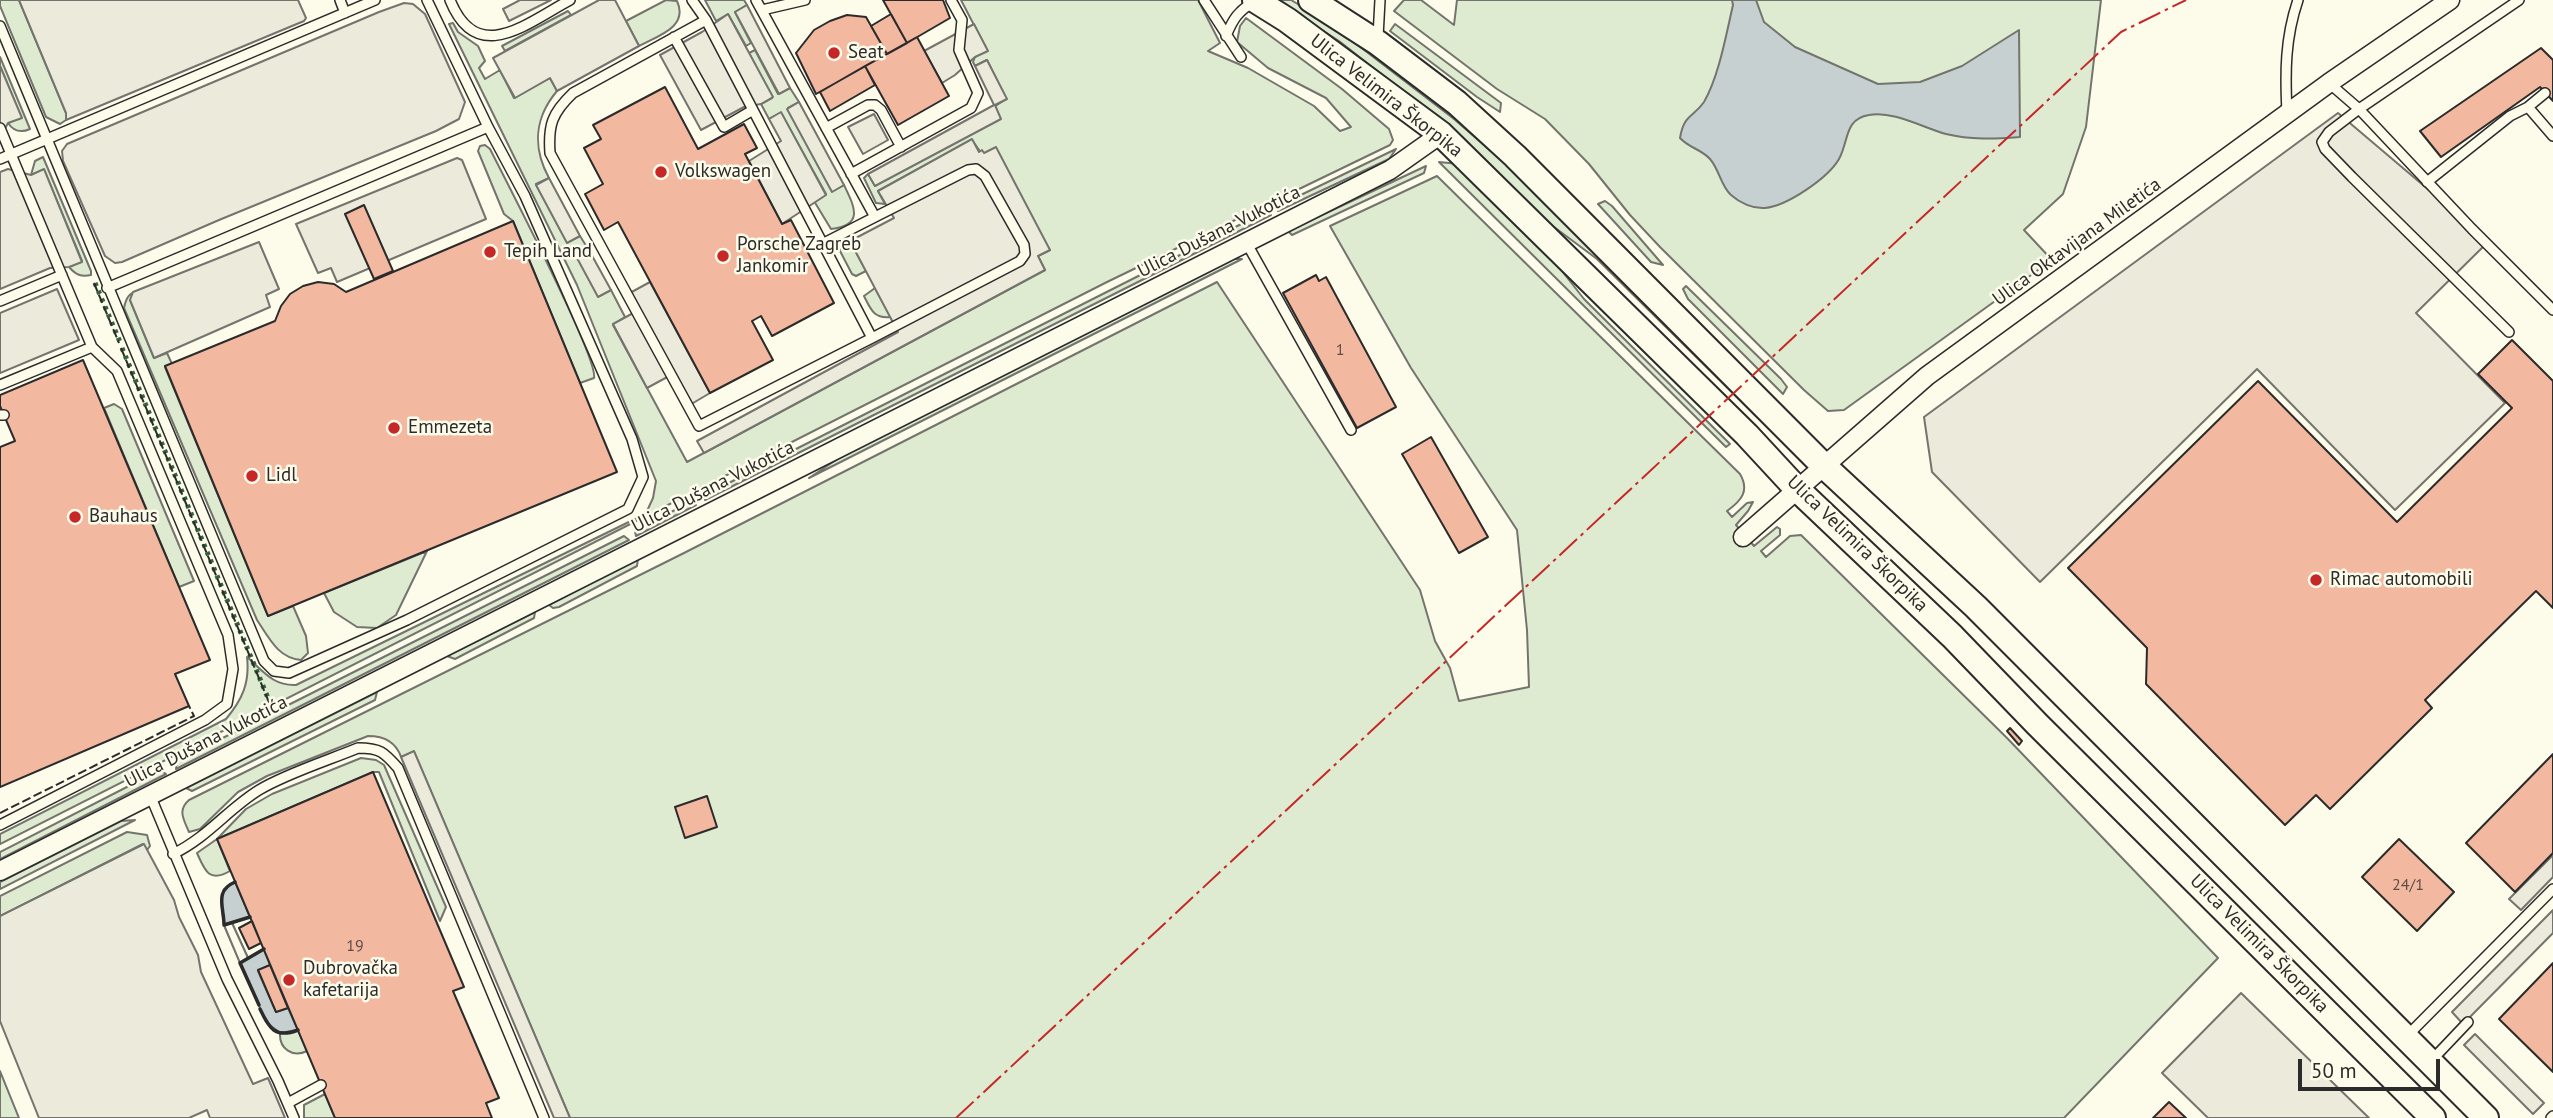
<!DOCTYPE html>
<meta charset="utf-8">
<style>
body{margin:0}
#map{position:relative;width:2553px;height:1118px;overflow:hidden;background:#fdfbea;font-family:"PT Sans",sans-serif}
canvas{display:block}
.scale{position:absolute;left:2298px;top:1059px;width:142px;height:32px;box-sizing:border-box;border:4px solid #2b2b2b;border-top:0;padding-left:9px;font-size:21px;line-height:24px;white-space:nowrap;color:#2b2b2b;-webkit-text-stroke:5px #fdfbea;paint-order:stroke}
</style>
<div id="map">
<canvas width="2553" height="1118"></canvas>
<div class="scale">50 m</div>
</div>
<script>
const ctx = document.querySelector('canvas').getContext('2d');
ctx.lineJoin = 'round';
function fill(path, color) { ctx.fillStyle = color; ctx.fill(path, 'evenodd'); }
function stroke(path, color, width, dash) { ctx.strokeStyle = color; ctx.lineWidth = width; ctx.lineCap = dash ? 'butt' : 'round'; ctx.setLineDash(dash || []); ctx.stroke(path); }
function label(font, color, halo, rows, align = 'center') {
  ctx.font = font + ' "PT Sans",sans-serif'; ctx.lineWidth = 5; ctx.setLineDash([]); ctx.textBaseline = 'middle'; ctx.strokeStyle = halo; ctx.fillStyle = color; for (const [text, x, y, turn = 0] of rows) {
    ctx.save(); ctx.translate(x, y); ctx.rotate((+turn || 0) * Math.PI / 180); ctx.textAlign = isNaN(turn) ? turn : align; if (halo) ctx.strokeText(text, 0, 0); ctx.fillText(text, 0, 0); ctx.restore();
  }
}
const green = new Path2D(`
 M0,0h19l47,113v7l-6,4 -14,-7 -46,-111z
 M666,0l11,1c12,26 -19,35 -38,45l-13,-25z
 M705,0h39l3,5 -12,7 16,31 -5,3 -18,-32 -12,7z
 M961,0h237l22,43 -12,8 40,17 66,38 26,25 11,-4 -25,-29 -58,-30 -31,-26 3,-16 6,-8 96,71 47,40 4,11 -3,5 -283,137 -1107,562v-10l226,-115c16,-19 24,-36 21,-62 16,14 26,29 49,28l343,-168 8,-6 6,-13 3,-17 -79,-196 -128,-261 4,-1 5,9 20,14 7,15 -6,7 6,11 15,-9 14,28 36,-20 7,13c-22,26 -25,56 -8,87l-13,6 31,58 13,-6 10,16 -12,6 21,38 12,-6 14,27 -12,8 74,137 358,-192 -7,-14 12,-6 -78,-110 -94,51 7,13 -9,-1 -12,-25 4,-4 7,12 131,-87 -19,-39 -12,6 -2,-4 2,-5 12,-7z
 M1275,0h16l10,6 41,27 112,86 75,65 231,231 -3,2 -160,-158 -47,-35 -115,-108 -96,-75z
 M1404,0h17l33,25 3,-25h644l-15,127 -23,67 -39,36 28,30 -208,150 -16,1 -24,-21 -144,-143 -30,-32 -41,-51 -44,-45 -48,-30 -103,-78z
 M568,11l3,4 -66,36 -3,-5z
 M1395,24l106,79 -1,9 -23,-15 -87,-66z
 M755,50l23,44 12,-6 9,14 -11,6 44,83 12,-6c10,21 21,40 -13,44l-17,-28 12,-7 -45,-81 -12,6 -8,-15 11,-6 -23,-45z
 M0,57l30,72c-9,4 -16,3 -22,-6l13,-6 -21,-51z
 M485,145l5,4c15,30 109,210 104,229l-14,5 -67,-162 -9,-7 -26,-63 2,-5z
 M1396,149l-7,10 -111,52v-5z
 M43,157l48,114v4c-10,2 -15,0 -22,-8l13,-6 -38,-91 -13,5 4,-14z
 M1439,162l20,2 92,93 33,42 146,145 -4,3z
 M1426,166l-2,7 -132,62 -4,-4z
 M1437,176l303,298c10,17 1,27 -13,37l5,6 15,-14 6,-1 -5,9 -12,14 18,21 23,-19 3,2v6l-19,16 5,6 24,-21 11,-1 206,203 211,220 -154,160h-1494l-156,-366 -13,5c-5,-15 -18,-21 -33,-21l-101,40 -29,16 -38,37 -11,3c-5,-12 -12,-22 0,-32l495,-247 533,-271 203,308 15,51 15,27 9,33 70,-14 -2,-57 -10,-100 -106,-162 -81,-142z
 M1605,201l7,5 51,59 -12,-3 -53,-58z
 M1267,211l4,4 -566,285 -2,-4z
 M850,241l16,30 -10,5 -4,-2 -12,-23 2,-5z
 M1231,259h11l-433,219 39,-26z
 M1686,286l95,93 6,8 -4,7 -95,-95 -5,-10z
 M875,288l16,29c-17,2 -20,-7 -27,-21z
 M140,291l-10,9 24,58 13,-5 5,11 -7,3 103,249 25,-10 13,30 2,17 -7,7c-23,-2 -32,-22 -44,-40l-133,-312c2,-10 5,-16 16,-17z
 M114,404l8,5 72,172 -15,6 -75,-179z
 M692,501l4,4 -60,31 -1,-5z
 M624,536l5,4 -453,229 1,-8z
 M427,551l-31,64 -19,13 -20,-1 -23,-15 -10,-19z
 M638,558l-1,8 -78,41 -6,1 -4,-3z
 M535,612l-1,6 -79,41 -8,-3z
 M377,692l-2,8 -183,91 -6,-3z
 M361,758l15,2 8,5 62,142 -6,14 -61,-149h-6l-156,67 13,32c-21,12 -25,0 -33,-18l20,-14 29,-30 26,-15z
 M160,770l6,4 -166,85v-7z
 M135,820l-135,69v-7l121,-61z
 M127,832l20,3 3,11 -3,4 -4,-6 -143,72v-20z
 M298,1030l9,21c-14,7 -28,-2 -27,-18z
 M0,1071l19,47h-19z
 M325,1094l10,24h-31v-13z`);
fill(green, '#deebd1');
stroke(green, '#74746e', 2);
const parking = new Path2D(`
 M19,0h279l8,18 -2,3 -238,99v-7z
 M520,0h31l-42,21 -6,-12z
 M599,0h16l24,46 -82,45 -7,-13 -35,20 -22,-40z
 M404,3l9,1 12,10 40,88 -6,17 -23,12 -217,89 -97,42 -7,1 -10,-7 -42,-95 -1,-10 5,-7 312,-132z
 M747,5l43,83 -11,6 -44,-82z
 M728,14l45,83 -12,7 -17,3 -43,23 -41,-75 42,-23z
 M974,24l14,27 -13,6 -20,18 -13,8 -18,-32z
 M987,60l20,39 -12,6 6,14 -126,67 -7,-12 126,-69 -19,-39z
 M0,66l22,52 -14,5 -8,15z
 M799,102l45,83 -12,7 -45,-83z
 M781,112l45,83 -44,29 -33,-63 32,-20 -12,-22z
 M2338,113l151,128 -73,72 89,90 -110,107 -138,-141 -217,213 -108,-110 -8,-55z
 M874,114l14,26 -25,14 -15,-27z
 M972,139l7,13 3,-2 2,3 12,-6 54,103 -12,6 7,14 -341,183 -7,-12 201,-109 -48,-91 44,-23 -16,-27z
 M457,158l5,2 24,59 -149,63 -6,-14 -13,5 -22,-49z
 M8,169l23,6 13,-6 38,93 -13,5 -19,1 -50,21v-117z
 M549,178l31,58 -13,7 -31,-58z
 M259,242l20,47 -13,6 4,12 -116,51 -24,-58 3,-8z
 M590,252l21,38 -13,7 -21,-39z
 M650,282l60,111 -22,13 -17,-31 -24,13 -34,-64 24,-13 -9,-17z
 M57,289l22,51 -79,33v-60z
 M414,751l100,235 56,132h-16l-153,-361z
 M144,844l30,56 5,17 19,38 3,17 52,112 15,-6 17,40h-75l-3,-8 -18,8h-150l-39,-97v-105z
 M2553,855v22l-32,33 -12,-11z
 M2553,910v23l-90,91 -11,-12z
 M2241,993l128,125h-161l-46,-45z
 M2475,1034l69,69 -11,11 -69,-69z`);
fill(parking, '#eceadb');
stroke(parking, '#74746e', 2);
const water = new Path2D(`
 M1732,0h24l8,22 31,25 83,37 42,-2 42,-16 57,-36 1,107c-26,2 -49,3 -74,-3 -22,-6 -54,-24 -77,-19 -25,4 -20,26 -30,44 -11,19 -52,47 -74,49 -12,1 -25,-5 -34,-13 -10,-9 -12,-26 -21,-36 -9,-10 -21,-11 -30,-21 4,-24 13,-20 24,-36 15,-26 22,-67 29,-97z
 M235,882l15,35 -18,6 16,35 16,-9 6,16 -12,6 18,41 12,-4 10,22 -18,3 -14,-11 -42,-97 -3,-25 3,-11z`);
fill(water, '#c7d0d0');
stroke(water, '#74746e', 2);
const pier = new Path2D(`
 M232,923l16,35 -8,5 -16,-38z`);
fill(pier, '#fdfbea');
stroke(pier, '#74746e', 2);
const building = new Path2D(`
 M883,0h60l7,18 -43,25z
 M891,14l16,29 -20,11 -16,-28z
 M847,15l19,2 21,37 -71,40 -20,-41 18,-23 16,-9z
 M917,37l32,59 -51,29 -33,-59z
 M2541,48l12,12v41l-13,-14 -99,70 -21,-26z
 M865,66l10,19 -45,26 -10,-19z
 M665,87l33,62 46,-25 13,24 -12,6 37,70 9,-4 43,83 -62,33 -11,-20 -9,5 21,39 -63,33 -92,-171 -14,8 -19,-36 18,-10 -19,-36 17,-9 -8,-14z
 M364,205l29,66 -19,8 -29,-65z
 M513,221l104,251 -349,144 -103,-250 110,-45 6,-15 9,-12 13,-8 15,-4 16,2 12,8z
 M1316,275l3,6 7,-4 70,130 -39,21 -74,-135z
 M2512,340l41,41v227l-17,-17 -111,109 7,8 -102,101 -14,-14 -31,30 -139,-141 1,-36 -79,-80 190,-187 139,141 115,-114 -34,-34z
 M83,360l127,300 -35,14 14,32 -189,81v-340l15,-6 -15,-35v-11z
 M1431,437l57,100 -29,16 -57,-99z
 M2010,728l12,13 -3,4 -12,-14z
 M2553,754v99l-38,39 -49,-49z
 M373,772l91,215 -11,4 46,107 -13,5 6,15h-157l-118,-279z
 M707,796l10,31 -32,11 -10,-31z
 M2399,839l55,53 -37,39 -55,-54z
 M252,921l9,22 -12,6 -10,-21z
 M2553,963v109l-54,-53z
 M270,965l18,43 -12,4 -18,-42z
 M2169,1102l17,16h-33z`);
fill(building, '#f2b8a0');
stroke(building, '#2b2b2b', 2);
const service = new Path2D(`
 M340,0l5,13
 M450,0c27,67 77,23 120,0
 M692,0l14,20
 M756,0l119,217 93,-47 8,-1 9,7 39,69 1,9 -5,7 -148,77
 M1204,0l37,57
 M762,10l43,-10
 M706,20l166,318 -173,88 -149,-273c-2,-28 2,-40 23,-60z
 M0,26l264,635 10,10 15,2 118,-53 221,-111 15,-32 -11,-38 -107,-243 -37,-69 -61,-127
 M1226,36c7,-17 12,-25 29,-35
 M674,37l50,90 29,-17
 M1378,37l2,-37
 M2329,83l30,26 113,120 81,81
 M2528,107l25,29
 M2287,112c-2,-39 -2,-74 11,-112
 M0,128l92,219 25,24 111,264 5,34 -6,35 -22,16 -205,105
 M826,128l42,-23h7l6,5 20,37
 M0,159l375,-159
 M851,174l120,-66 7,-15 -19,-43 3,-30 -11,-20
 M2427,182l83,-66 18,-9 17,-14
 M1246,242l105,188
 M822,244l53,-27
 M107,288l381,-161
 M0,301l62,-26
 M2509,332l-157,-155 -27,-28 -3,-7 7,-10 30,-23 160,-109
 M0,385l92,-38
 M0,415h4
 M150,795l77,184 51,102 16,37
 M173,854c35,-17 55,-45 86,-64 26,-16 70,-30 99,-42 22,0 26,4 40,20l146,350
 M2406,1037l147,-148
 M2431,1061l37,-39
 M288,1103l33,-18
 M2551,1118l2,-2`);
const minor = new Path2D(`
 M1743,537l184,-161 402,-293 121,-83
 M0,871l1390,-701 51,-36`);
const secondary = new Path2D(`
 M1255,0l32,20 154,114 306,301 50,54 155,147 85,88 396,394
 M1311,0l67,43 79,60 58,53 308,309 153,142 510,511`);
stroke(service, '#2b2b2b', 12);
stroke(minor, '#2b2b2b', 21);
stroke(secondary, '#2b2b2b', 28);
stroke(service, '#fdfbea', 9);
stroke(minor, '#fdfbea', 18);
stroke(secondary, '#fdfbea', 24);
stroke(new Path2D(`
 M95,283l25,59
 M122,348l146,350`), '#34623c', 5, [3.5, 5]);
stroke(new Path2D(`
 M94,283l25,60
 M121,348l150,359
 M0,813l194,-97 -5,-10`), '#2b2b2b', 2, [9, 3.5]);
stroke(new Path2D(`
 M235,882c-21,9 -11,25 -11,43l26,-8
 M259,1005l-19,-42 24,-14
 M260,1009c9,19 15,30 38,21`), '#2b2b2b', 3.5);
stroke(new Path2D(`
 M956,1118l1165,-1086 65,-32`), '#c62828', 2, [24, 5, 3.5, 5]);
for (const [x, y, r, color] of [
 [834,53,7,"#c62828"],
 [661,172,7,"#c62828"],
 [490,252,7,"#c62828"],
 [723,256,7,"#c62828"],
 [394,428,7,"#c62828"],
 [252,476,7,"#c62828"],
 [75,517,7,"#c62828"],
 [2316,580,7,"#c62828"],
 [289,980,7,"#c62828"]
]) { const dot = new Path2D(); dot.arc(x, y, r, 0, 2 * Math.PI); ctx.fillStyle = color; ctx.fill(dot); stroke(dot, '#fdfbea', 2.5); }
label('16px', '#5d4e48', null, [
 ["1",1340,350],
 ["24/1",2408,885],
 ["19",355,946]
]);
label('19px', '#2b2b2b', '#fdfbea', [
 ["Seat",848,53],
 ["Volkswagen",675,172],
 ["Porsche Zagreb",737,245],
 ["Jankomir",737,267],
 ["Tepih Land",504,252],
 ["Emmezeta",408,428],
 ["Lidl",266,476],
 ["Bauhaus",89,517],
 ["Rimac automobili",2330,580],
 ["Dubrovačka",303,969],
 ["kafetarija",303,991]
], 'left');
label('19px', '#2b2b2b', '#fdfbea', [
 ["Ulica Velimira Škorpika",1386,96,38],
 ["Ulica Dušana Vukotića",1219,232,-27],
 ["Ulica Oktavijana Miletića",2077,242,-36],
 ["Ulica Dušana Vukotića",713,487,-27],
 ["Ulica Velimira Škorpika",1857,544,44],
 ["Ulica Dušana Vukotića",206,742,-27],
 ["Ulica Velimira Škorpika",2259,944,45]
]);
</script>
